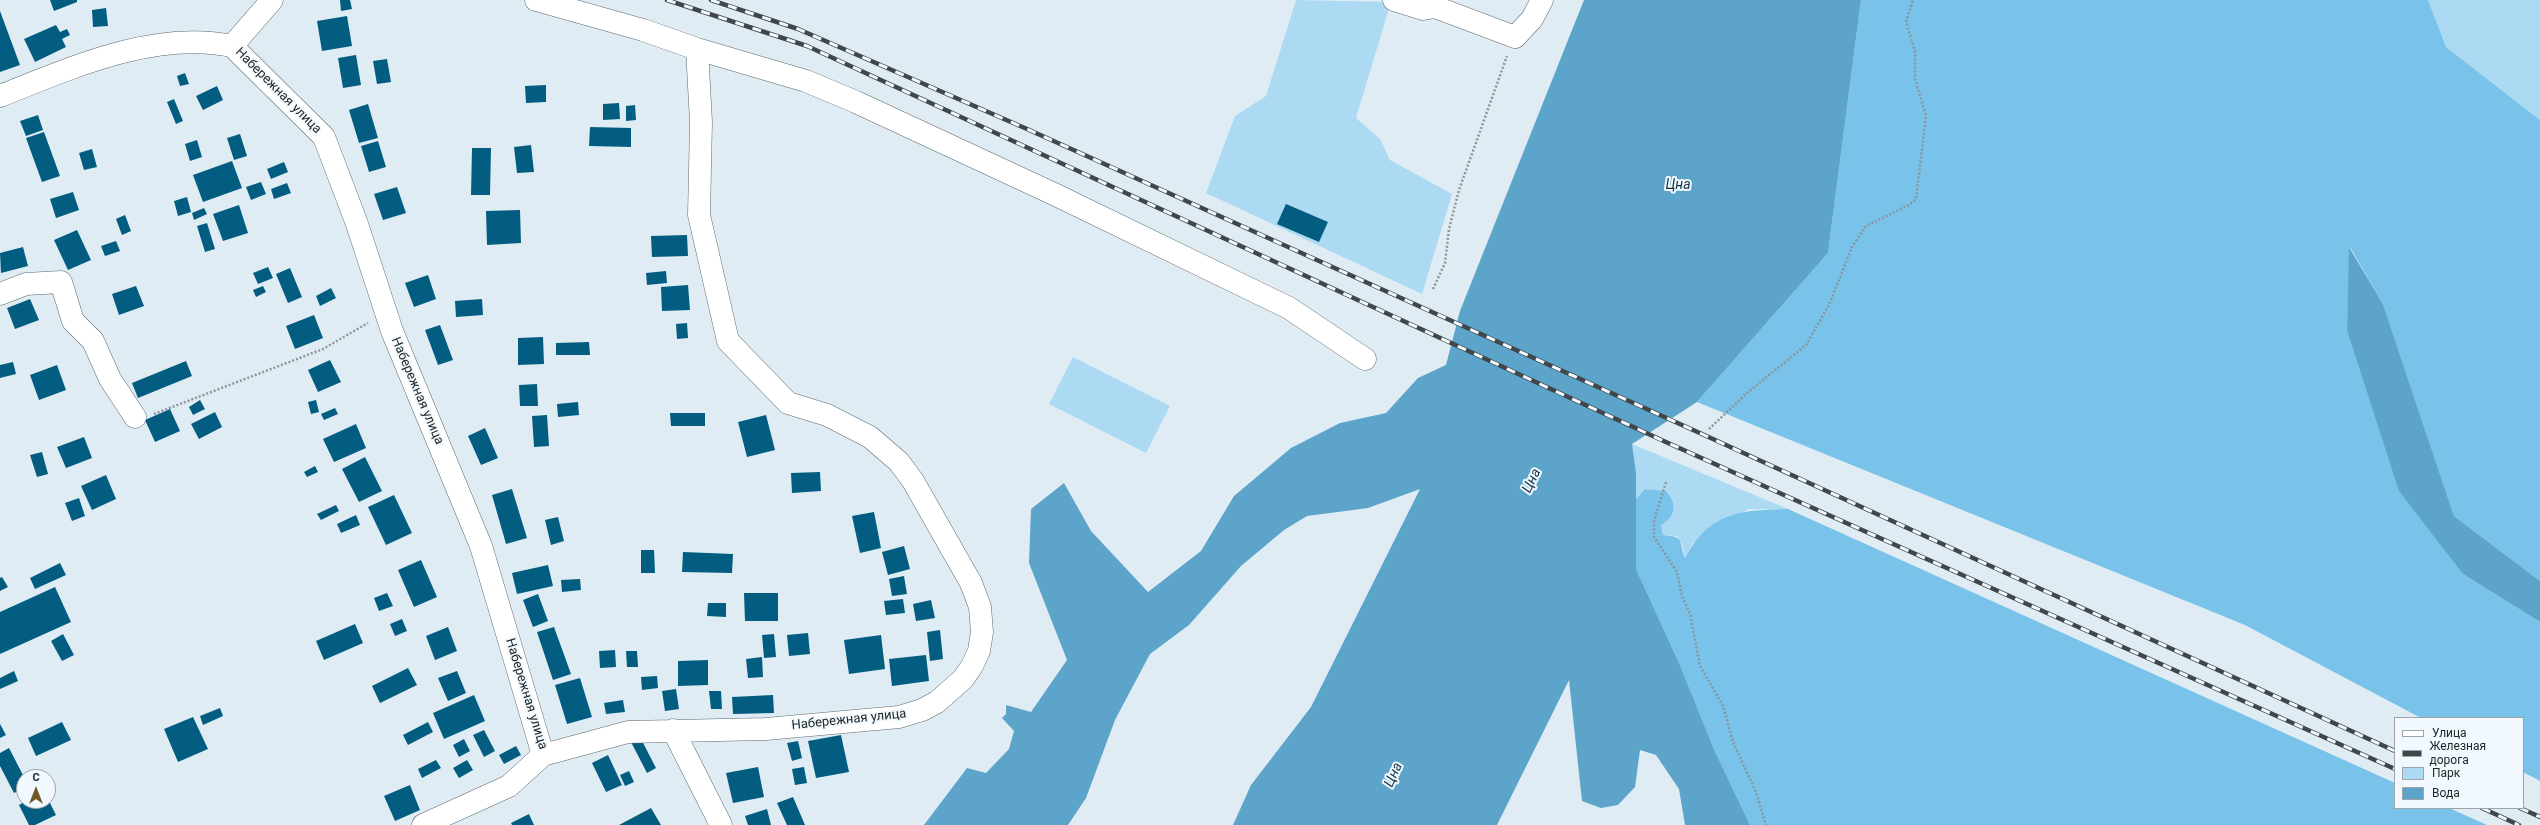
<!DOCTYPE html>
<meta charset="utf-8">
<style>
body{margin:0}
#map{position:relative;width:2540px;height:825px;overflow:hidden;background:#dfecf4;font-family:Roboto,sans-serif}
canvas{display:block}
.legend{position:absolute;left:2394px;top:717px;width:130px;height:92px;box-sizing:border-box;background:#f1f9fe;border:1px solid #9ea5a9;margin:0;padding:5px 7px;list-style:none;font-size:12px;color:#22272a}
.legend li{display:flex;align-items:center;gap:8px;height:20px}
.legend b{width:20px;border:1px solid #9ea5a9}
.north{position:absolute;left:16px;top:769px;width:40px;height:40px;box-sizing:border-box;background:#f1f9fe;border:1px solid #9ea5a9;border-radius:50%;rotate:0deg;font-size:11px;font-weight:700;line-height:16px;text-align:center;color:#22272a}
.north::after{content:'';display:block;margin:auto;width:14px;height:18px;background:#705829;clip-path:polygon(50% 0,100% 100%,50% 72%,0 100%)}
</style>
<div id="map">
<canvas width="2540" height="825"></canvas>
<ul class="legend">
<li><b style="height:5px;background:#fff"></b>Улица</li>
<li><b style="height:5px;background:#40464a"></b>Железная дорога</li>
<li><b style="height:11px;background:#addaf3"></b>Парк</li>
<li><b style="height:11px;background:#5ca4ca"></b>Вода</li>
</ul>
<div class="north">С</div>
</div>
<script>
const ctx = document.querySelector('canvas').getContext('2d');
ctx.lineJoin = 'round';
function fill(path, color) { ctx.fillStyle = color; ctx.fill(path, 'evenodd'); }
function stroke(path, color, width, dash) { ctx.strokeStyle = color; ctx.lineWidth = width; ctx.lineCap = dash ? 'butt' : 'round'; ctx.setLineDash(dash || []); ctx.stroke(path); }
function label(font, color, halo, rows, align = 'center') {
  ctx.font = font + ' Roboto,sans-serif'; ctx.lineWidth = 4; ctx.setLineDash([]); ctx.textBaseline = 'middle'; ctx.strokeStyle = halo; ctx.fillStyle = color; for (const [text, x, y, turn = 0] of rows) {
    ctx.save(); ctx.translate(x, y); ctx.rotate((+turn || 0) * Math.PI / 180); ctx.textAlign = isNaN(turn) ? turn : align; if (halo) ctx.strokeText(text, 0, 0); ctx.fillText(text, 0, 0); ctx.restore();
  }
}
fill(new Path2D(`
 M1296,0l95,2 -35,116 24,21 10,21 62,34 -30,100 -216,-101 29,-77 31,-20z
 M2428,0h112v120l-94,-73z
 M1073,357l97,49 -24,47 -97,-49z
 M1632,444l156,65h-39l-56,34 -8,15 -3,-15 -5,-7 -14,-1 -2,-10 5,-34 -21,-2 -9,10z`), '#addaf3');
fill(new Path2D(`
 M1861,0h567l18,47 94,73v461l-86,-65 -71,-212 -33,-57 -3,83 116,244 77,48v159l-17,-9v-54h-102l-176,-93 -548,-223 131,-149z
 M1645,489l21,2c12,13 9,26 -5,34l2,10c23,2 15,5 22,23 24,-46 56,-48 103,-49l607,274v25h54l38,17h-737l-37,-78 -33,-82 -44,-96v-70z`), '#79c2e9');
fill(new Path2D(`
 M1584,0h277l-33,253 -131,149 -65,42 4,29v96l44,96 33,82 37,78h-65l-6,-36 -23,-34 -16,-5 -5,37 -17,18 -17,3 -19,-7 -13,-121 -72,145h-264l18,-40 60,-78 109,-218 -52,19 -61,8 -23,14 -43,36 -52,59 -39,29 -35,66 -29,78 -18,27h-144l43,-57 19,5 23,-24 5,-18 -12,-13 4,-4v-9l25,7 36,-52 -38,-97 2,-54 33,-26 27,48 57,61 53,-41 33,-55 57,-48 49,-25 46,-10 32,-35 28,-13 14,-54z
 M2349,247l34,57 71,212 86,65v41l-77,-48 -64,-83 -52,-161z`), '#5ca4ca');
fill(new Path2D(`
 M50,0h27v2l-23,9z
 M340,0h10l2,9 -11,2z
 M106,8l2,18 -15,1 -1,-17z
 M0,11l20,54 -20,7z
 M347,16l5,30 -30,5 -5,-30z
 M56,25l4,7 7,-3 3,6 -8,4 4,8 -31,15 -11,-23z
 M356,55l5,30 -18,3 -5,-30z
 M387,59l4,23 -14,2 -4,-23z
 M185,73l4,11 -9,2 -3,-10z
 M546,85v17l-20,1 -1,-17z
 M217,86l6,14 -20,10 -7,-14z
 M174,99l9,22 -7,3 -9,-22z
 M619,103l1,16 -17,1v-16z
 M368,104l10,34 -19,5 -10,-33z
 M635,105l1,15 -10,1v-15z
 M38,115l5,15 -17,6 -6,-15z
 M590,127l41,1v19l-42,-1z
 M44,132l16,44 -18,6 -16,-44z
 M240,134l7,22 -13,4 -7,-22z
 M197,140l5,17 -12,4 -5,-17z
 M378,141l8,26 -17,5 -8,-26z
 M531,145l3,27 -17,1 -3,-26z
 M472,148h19l-1,47h-19z
 M92,149l5,18 -13,3 -5,-17z
 M232,161l10,27 -39,14 -10,-27z
 M284,162l4,10 -17,7 -4,-10z
 M261,182l5,12 -15,6 -5,-13z
 M287,183l4,10 -17,6 -3,-10z
 M397,187l9,26 -23,7 -9,-26z
 M73,192l6,18 -23,8 -6,-19z
 M187,197l4,15 -13,4 -4,-15z
 M1286,204l42,18 -9,20 -42,-18z
 M239,205l9,28 -25,8 -10,-27z
 M204,208l3,6 -13,6 -2,-7z
 M520,210l1,33 -34,2 -1,-34z
 M125,215l6,16 -9,4 -6,-16z
 M207,223l8,26 -10,3 -8,-26z
 M77,230l14,30 -23,10 -14,-30z
 M687,235l1,21 -36,1 -1,-21z
 M116,241l4,10 -15,5 -4,-10z
 M23,247l5,19 -27,7 -1,-20z
 M268,267l5,11 -15,6 -5,-11z
 M290,268l12,29 -14,6 -12,-29z
 M666,271l1,12 -20,2 -1,-12z
 M428,275l8,24 -22,8 -9,-24z
 M688,285l2,25 -28,1 -1,-24z
 M136,286l8,20 -25,9 -7,-21z
 M263,286l3,6 -10,5 -3,-7z
 M331,288l5,10 -16,8 -4,-10z
 M30,299l9,21 -24,9 -8,-21z
 M482,299l1,16 -27,2 -1,-16z
 M314,315l9,23 -28,11 -9,-23z
 M687,323l1,15 -11,1 -1,-15z
 M440,325l13,35 -15,5 -13,-35z
 M543,337l1,27 -26,1v-27z
 M589,342l1,13h-34v-12z
 M330,360l11,22 -23,10 -10,-22z
 M186,361l6,15 -54,22 -6,-15z
 M13,362l3,12 -16,4v-13z
 M57,365l9,25 -27,10 -9,-25z
 M537,384l1,22h-18l-1,-21z
 M200,400l5,9 -12,6 -4,-8z
 M316,400l3,12 -8,2 -3,-12z
 M578,402l1,13 -21,2 -1,-13z
 M335,408l3,6 -14,6 -3,-6z
 M170,409l10,22 -25,11 -10,-22z
 M215,412l7,15 -23,12 -8,-15z
 M670,413h35v13h-34z
 M547,415l2,31 -15,1 -2,-31z
 M766,415l9,35 -28,7 -9,-35z
 M356,424l10,24 -32,14 -11,-23z
 M485,428l13,30 -17,7 -13,-29z
 M84,437l8,21 -26,10 -9,-21z
 M42,452l6,22 -11,3 -7,-22z
 M365,457l17,34 -23,11 -17,-33z
 M315,466l3,6 -11,5 -3,-5z
 M820,472l1,19 -29,2 -1,-20z
 M106,475l10,24 -24,11 -11,-24z
 M512,489l15,49 -21,6 -14,-49z
 M394,495l18,38 -26,12 -18,-38z
 M79,498l6,18 -13,5 -7,-18z
 M336,505l3,6 -18,9 -4,-6z
 M874,512l7,36 -21,5 -8,-37z
 M356,515l4,10 -19,8 -4,-9z
 M558,517l6,24 -13,4 -6,-25z
 M904,546l6,23 -22,6 -6,-23z
 M641,550h13l1,23h-14z
 M683,552l50,2 -1,19 -50,-1z
 M421,560l16,37 -23,10 -16,-37z
 M60,563l6,12 -31,14 -5,-11z
 M548,565l5,21 -36,8 -5,-21z
 M904,576l3,18 -15,2 -3,-17z
 M2,577l6,10 -8,4v-13z
 M580,579l1,11 -19,2 -1,-12z
 M55,587l16,35 -71,32v-42z
 M387,593l6,13 -14,5 -5,-13z
 M744,593h34v28h-33z
 M538,594l10,27 -15,6 -10,-27z
 M903,599l2,14 -19,2 -2,-14z
 M931,600l4,18 -19,3 -3,-17z
 M708,603h18v14l-19,-1z
 M402,619l5,12 -12,5 -5,-12z
 M355,624l8,19 -39,17 -8,-19z
 M448,627l9,24 -22,9 -9,-24z
 M554,627l17,47 -18,6 -16,-48z
 M940,630l3,29 -13,2 -3,-29z
 M808,633l2,21 -21,2 -2,-21z
 M63,634l11,21 -12,6 -11,-20z
 M774,634l2,23 -12,1 -2,-23z
 M881,635l4,34 -36,5 -5,-34z
 M615,650l1,17 -16,1 -1,-17z
 M626,651h11l1,16h-11z
 M926,655l3,26 -37,5 -3,-27z
 M762,657l1,20 -15,1 -2,-19z
 M708,660v25l-30,1v-25z
 M408,668l9,17 -37,18 -8,-17z
 M14,671l4,10 -18,8v-11z
 M457,671l9,22 -18,8 -10,-23z
 M657,676l1,12 -16,2 -1,-13z
 M580,678l12,39 -25,7 -12,-39z
 M676,689l3,20 -14,2 -3,-20z
 M709,691h12l1,18h-11z
 M474,695l11,26 -41,18 -11,-26z
 M773,695l1,18 -41,1 -1,-17z
 M623,700l2,12 -19,2 -2,-11z
 M220,708l3,8 -20,9 -3,-9z
 M193,717l15,32 -30,13 -14,-33z
 M62,722l9,18 -35,16 -8,-18z
 M428,722l5,10 -25,13 -5,-10z
 M0,724l6,11 -6,3z
 M484,730l11,21 -11,6 -11,-22z
 M841,735l8,37 -33,6 -8,-37z
 M640,737l16,31 -9,5 -16,-31z
 M464,739l6,12 -11,6 -6,-12z
 M798,741l4,17 -10,3 -5,-18z
 M516,746l5,9 -17,9 -5,-9z
 M9,748l15,29v11l-10,5 -14,-27v-13z
 M608,755l14,30 -16,7 -14,-29z
 M436,760l5,8 -19,10 -4,-9z
 M467,760l6,10 -14,8 -6,-10z
 M758,767l6,30 -31,6 -7,-30z
 M804,767l3,16 -12,2 -3,-16z
 M629,771l5,11 -9,4 -5,-11z
 M410,785l10,25 -25,11 -11,-25z
 M793,797l12,28h-18l-10,-22z
 M26,801h23l7,14 -21,10h-6l-10,-20z
 M651,808l10,17h-42z
 M767,809l4,16h-23l-3,-9z
 M529,814l5,11h-22l-1,-2z`), '#035d80');
const minor = new Path2D(`
 M536,0l107,30 54,19 109,32 50,21 200,93 233,113 76,51
 M1394,0l29,9 12,-2 80,30 17,-18 10,-19
 M232,46l92,91 33,87 35,107 89,215 62,209 85,-23 138,-3 133,-12 23,-7 15,-8 26,-23 9,-13 7,-15 3,-19 -2,-25 -9,-24 -58,-102 -14,-19 -29,-25 -43,-22 -39,-12 -60,-62 -29,-126 2,-93 -4,-73
 M232,46l40,-46
 M0,96c71,-28 154,-66 232,-50
 M0,294l26,-10 35,-2 12,39 20,20 17,38 25,38
 M673,730l48,95
 M423,825l86,-39 34,-31`);
stroke(minor, '#5d6970', 23);
stroke(new Path2D(`
 M1433,289l12,-26 4,-34 10,-39 48,-134
 M154,414l169,-65 45,-26
 M1709,429l38,-36 59,-48 23,-40 23,-58 14,-21 43,-21 7,-6 10,-83 -11,-37v-28l-9,-29 7,-22
 M1666,482l-12,39v16l23,35 5,24 8,18 10,52 23,40 10,36 23,50 10,33`), '#8b959b', 2.5, [2, 2]);
stroke(minor, '#fff', 22);
const rail = new Path2D(`
 M667,0l140,46 861,397 727,326
 M711,0l87,29 229,100 675,305 693,317
 M2482,808l37,17
 M2520,808l20,9`);
stroke(rail, '#40464a', 4.5);
stroke(rail, '#f1f9fe', 3, [9]);
label('13px', '#22272a', '#f1f9fe', [
 ["Набережная улица",278,91,45],
 ["Набережная улица",417,391,67],
 ["Набережная улица",526,694,73],
 ["Набережная улица",849,720,-6]
]);
label('italic 14px', '#113243', '#f1f9fe', [
 ["Цна",1678,185],
 ["Цна",1532,481,-64],
 ["Цна",1394,775,-66]
]);
</script>
